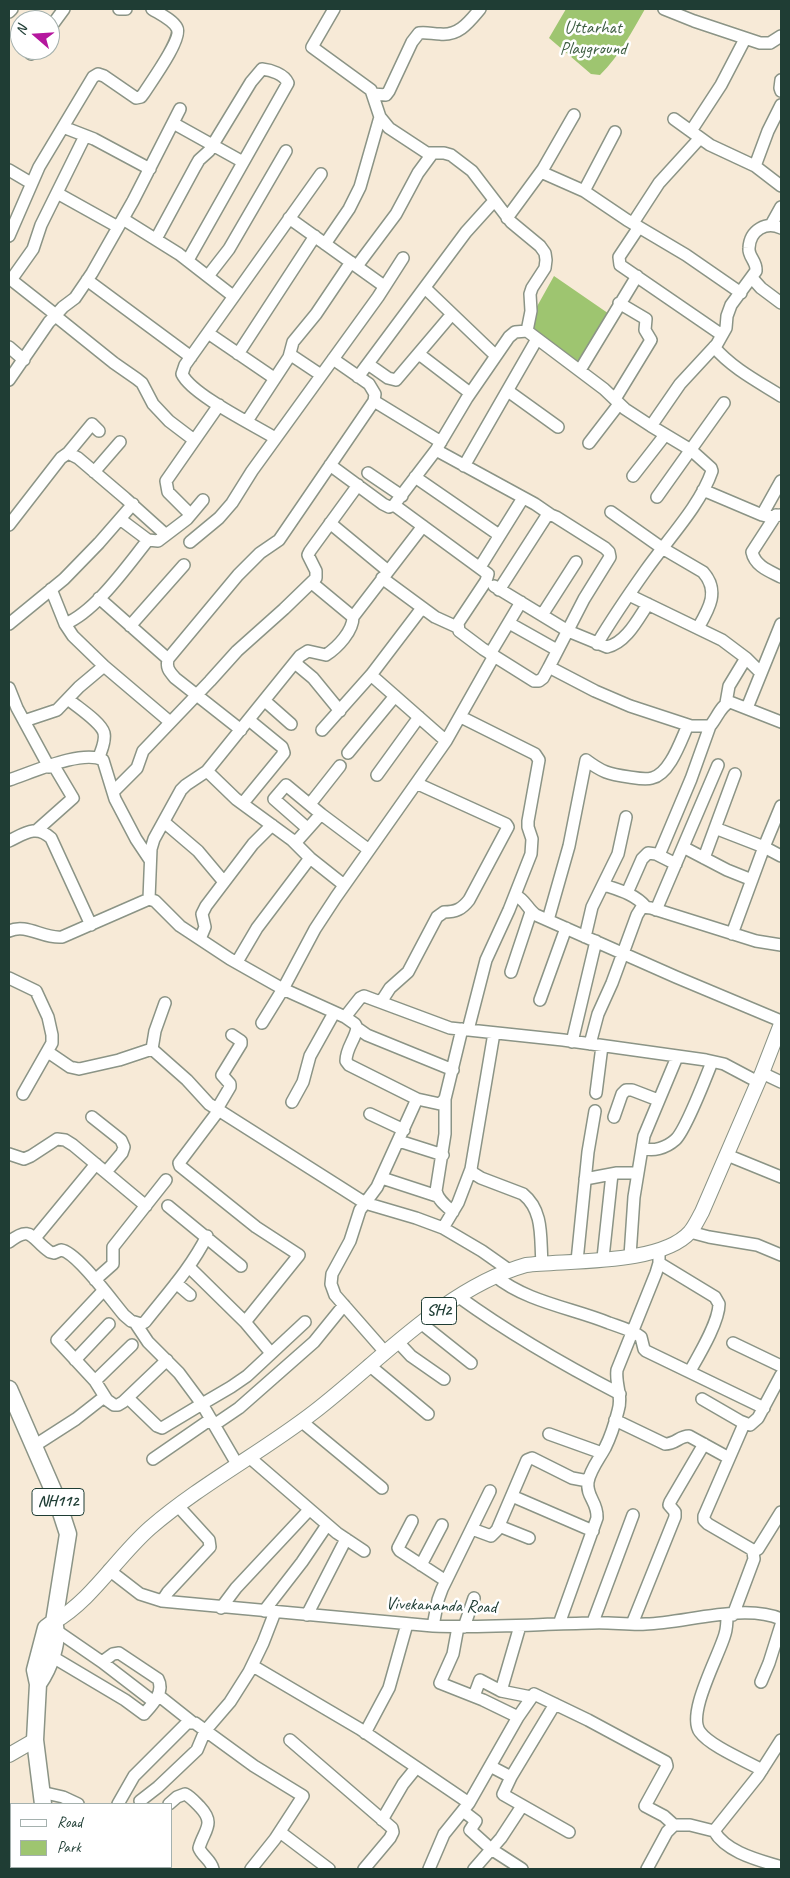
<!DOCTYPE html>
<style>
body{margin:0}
#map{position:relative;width:790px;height:1878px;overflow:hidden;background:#f7ead7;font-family:Caveat,sans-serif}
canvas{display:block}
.frame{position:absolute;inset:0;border:10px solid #1f3d34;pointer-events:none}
.legend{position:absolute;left:10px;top:1803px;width:162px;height:65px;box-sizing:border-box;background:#fff;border:1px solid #a5b1ae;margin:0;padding:6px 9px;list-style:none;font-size:15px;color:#1f3d34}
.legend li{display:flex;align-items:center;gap:10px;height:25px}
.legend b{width:25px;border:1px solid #a5b1ae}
.north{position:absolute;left:10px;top:10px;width:50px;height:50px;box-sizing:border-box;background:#fff;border:1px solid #a5b1ae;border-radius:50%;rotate:289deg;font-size:14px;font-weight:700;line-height:20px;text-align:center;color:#1f3d34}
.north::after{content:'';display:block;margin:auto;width:18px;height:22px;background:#b5179e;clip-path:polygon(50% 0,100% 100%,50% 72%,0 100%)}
</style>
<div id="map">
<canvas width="790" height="1878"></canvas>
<div class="frame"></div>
<ul class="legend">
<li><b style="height:6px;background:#fff"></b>Road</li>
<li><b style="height:14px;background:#9ec570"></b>Park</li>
</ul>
<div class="north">N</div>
</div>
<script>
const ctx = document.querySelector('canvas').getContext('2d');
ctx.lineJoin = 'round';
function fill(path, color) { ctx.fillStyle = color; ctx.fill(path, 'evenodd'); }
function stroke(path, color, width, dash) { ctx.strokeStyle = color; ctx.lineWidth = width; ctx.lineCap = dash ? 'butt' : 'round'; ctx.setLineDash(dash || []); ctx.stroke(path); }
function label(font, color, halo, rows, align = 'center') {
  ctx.font = font + ' Caveat,sans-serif'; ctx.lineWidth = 5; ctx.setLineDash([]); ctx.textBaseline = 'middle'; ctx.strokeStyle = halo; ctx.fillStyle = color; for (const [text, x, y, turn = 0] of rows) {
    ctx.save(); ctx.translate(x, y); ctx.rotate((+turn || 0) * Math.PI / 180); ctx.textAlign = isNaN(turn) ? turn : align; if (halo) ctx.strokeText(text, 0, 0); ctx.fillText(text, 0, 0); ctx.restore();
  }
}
fill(new Path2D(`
 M566,9h79c-14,24 -25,46 -45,66l-9,-1 -42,-36z
 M554,276l61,42 -33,50 -52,-33 5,-25z`), '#9ec570');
const minor = new Path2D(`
 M119,9h7
 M334,9l-22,38 59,43 9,27 9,11 38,25h17l7,2 21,16 39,51 29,24 5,7 1,7 -1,8 -13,20 -2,6 1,17 -4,20 77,58 21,20 26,17 29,-42 37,-40 9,-16 1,-12 4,-11 25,-34c1,-10 -8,-14 -7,-23 1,-18 17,-27 32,-20
 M664,9l30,12 66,22h10l11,-7
 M9,12l3,-3
 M50,28l14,-19
 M31,54l3,-4
 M781,80l-1,8 1,3
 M373,94l13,1 3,-4 23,-49 7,-9c8,-1 14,1 21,1 19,2 29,-12 40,-25
 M674,119l36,26 45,21 26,20
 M173,123l70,39
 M63,127l31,12 56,30
 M691,131l30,-46 24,-46
 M755,166l13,-35 13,-26
 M9,170l22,13
 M541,172l43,19 43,29 59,35 55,38
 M584,191l31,-59
 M57,193l61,34
 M289,218l95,68
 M507,218l36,-49 31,-54
 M123,219l56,35 54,42
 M633,223l26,-40 41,-45
 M771,225l10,-18
 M639,227l-20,30 1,8 102,70
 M9,236l30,-69 54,-90 5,-3 6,2 32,22 5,-1 3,-4c7,-11 39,-55 33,-65 -4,-8 -17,-14 -25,-19
 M156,239l39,-72 4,-7 10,-9 42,-69 11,-13c9,1 22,5 26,14l-100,177
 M325,244l24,-35 11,-22 20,-70
 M357,266l39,-52 22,-41 14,-19
 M208,276l21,-27 57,-98
 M9,278l47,37
 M752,278l9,10 20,15
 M11,280l22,-31 8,-24 44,-89
 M87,280l104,77
 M425,288l70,67
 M54,317l9,-10 12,-9 17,-25 41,-72 47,-92
 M208,333l66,45
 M9,347l15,13
 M714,347c18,21 43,34 67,49
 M238,354l77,-118
 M419,354l51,39
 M289,357l4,-15 23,-28 35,-52
 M368,364l20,14 8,2 56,-66
 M580,370l57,-94
 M358,377l108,-145 28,-31
 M9,380l40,-58 5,-5 4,1 56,45 23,16 5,4 11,21 16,17 25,19
 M508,391l50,36
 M615,399l36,-59 -6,-10 1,-11 -27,-16
 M374,401l67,41
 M247,421l42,-64h5l27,18
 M275,438c-21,-13 -83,-43 -93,-64l3,-9 136,-191
 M589,443l30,-39
 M436,450l99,54 16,11
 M68,453l24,-29 7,7
 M330,465l53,39 6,3 5,-2 42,-55 31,-52 42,-61 6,-5 12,-1
 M464,466l73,-127
 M94,472l26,-30
 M368,473l34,23
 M633,476l32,-41
 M415,477l84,58
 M703,490l59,25 8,2 10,-2
 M657,497l67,-94
 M394,505l94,69 -2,7 -28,42 1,8 24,18 51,32h5l4,-3 6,-11
 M611,512l51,36 41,24c17,19 6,37 -5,56
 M190,514l-22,-22 -2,-11 53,-76
 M762,515l19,-34
 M776,515l-24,37c3,14 17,19 29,25
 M120,519l28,21 10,1 29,-22 16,-19
 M330,523l58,48
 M9,525l52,-67 7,-5 10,5 47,40 40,36
 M190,542l29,-24 13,-15 20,-32 126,-174 25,-39
 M480,567l43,-69
 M382,578l53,39 22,10
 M494,586l74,45 39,16c19,-4 31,-28 41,-43
 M51,589l14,35 8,12 31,30 66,56
 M499,590l47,-73 5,-2 5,2 49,31 4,4 1,5 -26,42 -35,68 46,24 35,15 61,20h19c7,-8 11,-21 20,-24l51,20
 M629,595l93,45 24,18 15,15
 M99,598l69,61
 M542,615l34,-53
 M353,617l70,-91
 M509,623l48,27
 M9,624l55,-45 35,-36 34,-39
 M65,624c31,-13 62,-58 83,-84
 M130,626l54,-61
 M597,644c15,-25 32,-50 49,-74 21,-30 54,-64 66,-99l-1,-3 -20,-18 -40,-24
 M490,654l31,-52
 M295,663l18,15 27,33
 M371,675l75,66
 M9,688l8,20 32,59 5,-1 19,32 -36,32
 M68,699c9,8 33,23 36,34 2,8 -3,18 -5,24
 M265,701l26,23
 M726,703l3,-17 17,-28
 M747,708l34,-84
 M461,717l74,37 4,6 -11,61v6l4,12 -1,15 -22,56 -23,50 -18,70
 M24,721l33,-11 22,-23 25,-21
 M241,730l-66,-52c-6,-7 -9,-10 -7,-19l70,-84 22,-22 19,-13 95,-139 1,-7 -6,-10 -36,-25
 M322,730l49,-55 51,-67
 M348,753l47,-57
 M207,771l29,28 56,41 5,1 24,-27 48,36
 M377,775l42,-58
 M9,780c22,-7 73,-31 94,-20l12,39 21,40 14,21
 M113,792l24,-24 6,-17 67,-70 27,-30 47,-42 32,-31v-7l-8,-16 2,-4 48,-66
 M243,803l41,-50 -2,-6 -33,-27
 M310,804l30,-38
 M164,822l34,29 26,31
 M307,828l-33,-29 12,-14 35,29
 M715,828l49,19 17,-41
 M292,840l18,18 34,27
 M9,841c15,-7 27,-17 42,-3l40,87
 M683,847l44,23 25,10
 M659,855l32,-76 19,-53
 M704,858l31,-84
 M604,885c15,5 31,9 42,22
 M627,893l15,-34 6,-6 8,1 20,10
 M515,895c11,5 12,14 21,20l140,62 105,44
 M149,899l2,-50 3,-10 27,-49 5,-5 21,-14 93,-115 8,-5 18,4c12,-8 27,-24 27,-38l-41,-34
 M656,910l62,-145
 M548,920l21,-74 17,-86c16,12 22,14 43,17 7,1 16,3 23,1 18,-4 29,-38 36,-53
 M9,931c18,-8 34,8 53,6l87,-38 6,2 25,25 50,33 53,30 62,28 15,-19 4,-2 86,32 113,12 143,20 18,4 34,18
 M732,934l32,-87 17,9
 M585,937l7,-30 26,-53 8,-37
 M200,939l5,-12 -3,-13 4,-8 47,-62 19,-19
 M237,962l20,-34 53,-70
 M511,972l20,-60
 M9,978l27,13 12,26 4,18v8l-29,51
 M540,1000l26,-72
 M381,1002l9,-14 18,-16 29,-55 7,-5c12,0 18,-3 25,-12l39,-73 -2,-3 -88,-40
 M345,1017l10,7 2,4c-2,12 -11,20 -11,33l3,4 68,34 -40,88 -17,23 -10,31 -18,33 -1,10 4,11 50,57
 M262,1023l21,-34 32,-60 21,-32 110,-156 48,-85
 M357,1028l10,7 86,35
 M494,1033l-23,136 2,4 8,5 42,16c21,17 17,44 19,69
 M572,1042l24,-101
 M590,1044l8,-30 14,-31 25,-68 5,-8 9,1 105,33 25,4
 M152,1049l35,31 22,24 134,85 22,14 51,15 27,10 39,23 27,19
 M48,1052l22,15 9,2 40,-9 33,-11 3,-18 10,-28
 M762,1073l19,9
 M596,1093l6,-47
 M417,1099l23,5 5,-5 17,-70
 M445,1099v35l-9,57c2,9 10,15 17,21
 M292,1102l11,-20 7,-26 24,-43
 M217,1109l13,-22v-3l-8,-9 19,-31v-3l-9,-6
 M219,1110l-40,53 1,3 76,61 43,28 -54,67
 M370,1114l34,16
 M92,1117l29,23 3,7 -2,6 -16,19
 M614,1117l8,-23 4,-4h6l26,10
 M399,1141l44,14
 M642,1148c11,4 24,0 33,-8 10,-8 31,-63 37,-78
 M9,1154l15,5 7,-3 26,-17 8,1 8,5 73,61
 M727,1155l54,22
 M382,1178l55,18
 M585,1179l32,-6h21
 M168,1206l73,60
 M443,1228l15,-25 13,-34
 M690,1232l19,5 48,8 24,10
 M35,1238l61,-74
 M9,1242c23,-18 22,-3 41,10l4,1 7,-3c16,2 51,51 63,65l7,6 10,3 4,-2c22,-28 46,-54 62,-86
 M630,1256l4,-59 10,-61 33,-79
 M603,1258l9,-84
 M577,1261l11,-109 7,-41
 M659,1263l56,34 4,7c0,18 -20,51 -29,67
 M189,1267l56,55 26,31
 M495,1276c32,26 77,32 114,47 11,4 23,7 32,14l3,12 2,2 118,57
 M95,1280l18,-16v-17l53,-67
 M176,1283l14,12
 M103,1291l-46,49 38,41 12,19 7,5h4l5,-3 44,-42
 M459,1297c51,37 105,68 161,97
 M422,1324l49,39
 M398,1342l13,14 33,23
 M733,1343l48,23
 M75,1360l34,-36
 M369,1365l59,49
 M95,1381l37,-36
 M128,1398l29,28 5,2 40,-24 -23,-31 -31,-31 -12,-18
 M702,1399l38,22 10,4 8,-7 23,-43
 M615,1420l50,24c11,0 14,-8 24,-8l40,22
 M301,1421l81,67
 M214,1425l25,-17 75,-66 30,-37
 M549,1434l53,19
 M34,1446l42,-27 28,-22
 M249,1457l88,76 27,18
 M153,1459l58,-40
 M237,1464l-35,-60 29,-17 16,-11 58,-54
 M512,1496l81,35
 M412,1521l-14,27 2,3 46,30
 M499,1526l30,12
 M472,1529l19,7 6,-6 30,-70 5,-2 40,20 16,3
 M753,1552l5,-3 23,-37
 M421,1565l21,-40
 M109,1570l31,24 22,7 271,25c53,2 106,-2 159,-3 18,-1 36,2 54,1 39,-1 98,-21 135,-5
 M162,1601l6,-9 42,-45 -1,-7 -31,-34
 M221,1608l15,-20 73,-78
 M264,1611l38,-49 25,-37
 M307,1615l39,-76
 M727,1615c0,6 0,13 -2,19 -6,22 -39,80 -25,98 10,14 46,29 62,38
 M733,1615l21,-56 -1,-7 -2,-3 -43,-25 -4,-4v-4l40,-92
 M593,1622l40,-107
 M559,1624l38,-106c1,-16 -11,-21 -9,-36 2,-12 11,-23 17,-34 6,-12 10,-25 13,-37 5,-15 -3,-27 -1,-41l39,-97 3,-10v-12
 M632,1624l43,-107v-5l-6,-7 1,-3 34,-58
 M433,1626l5,-26 4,-11 48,-98
 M458,1627l-5,27 -13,29 43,17 35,17
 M464,1627l10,-29
 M57,1631l45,31 52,40
 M51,1656l74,44 19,14c8,-9 21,-22 14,-35l-39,-26 -6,1 -11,8
 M253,1666l107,63 109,74
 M761,1682l8,-19 12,-38
 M501,1691l19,-65
 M158,1695l34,27
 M474,1696l6,-16 21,11 30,6
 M365,1733l24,-45 18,-64
 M290,1740l102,88 1,4 -3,6 -26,31
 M781,1740l-23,36 -44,55c13,22 45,29 67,36
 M490,1766l21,11 -8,17 1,1 65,37
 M511,1777l44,-73
 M41,1792l22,5 15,7
 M140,1801l18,-14 39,-37 8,-19 25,-29 19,-30 14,-29 12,-31
 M118,1804l16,-28 53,-53h8l59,43 49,30 -28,43 -24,30
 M169,1804l8,-7 8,-3c6,3 10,8 15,13 16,17 4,23 -1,41 3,8 12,12 14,21
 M463,1811l13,10 -6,9 21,19 31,20
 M382,1820l21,-36 13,-16
 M280,1832l49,37
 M159,1867l2,2
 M429,1869l15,-35 25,-31 49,-86 16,-23 54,26 78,42 1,4 -22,40 19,10 10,9
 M474,1869l27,-31 21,-32
 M647,1869l20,-37 7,-7h16l24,6`);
const major = new Path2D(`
 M54,1622c39,-23 62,-64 96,-94 51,-44 111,-75 164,-116 65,-50 131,-124 212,-147 43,-5 135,0 164,-33 5,-6 8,-13 12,-20l60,-139 19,-49
 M9,1755l26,-15`);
const highway = new Path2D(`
 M9,1389l47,108 12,37 -14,88c6,19 -5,46 -16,62
 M43,1804l-8,-64 3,-56 -3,-14 11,-42 8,-6
 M60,1867l1,2`);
stroke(minor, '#8b9486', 14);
stroke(major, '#8b9486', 16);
stroke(highway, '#8b9486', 19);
stroke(minor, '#fff', 11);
stroke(major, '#fff', 14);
stroke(highway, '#fff', 16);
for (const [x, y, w] of [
 [439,1311,35],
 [58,1502,52]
]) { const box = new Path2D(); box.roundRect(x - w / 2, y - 13.5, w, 27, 4); ctx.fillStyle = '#fff'; ctx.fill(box); stroke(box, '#1f3d34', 1); }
label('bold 16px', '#1f3d34', null, [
 ["SH2",439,1311],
 ["NH112",58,1502]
]);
label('18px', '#3f5f43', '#fff', [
 ["Uttarhat",593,28],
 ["Playground",593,49]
]);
label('18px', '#1f3d34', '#fff', [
 ["Vivekananda Road",441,1606,2]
]);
</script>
